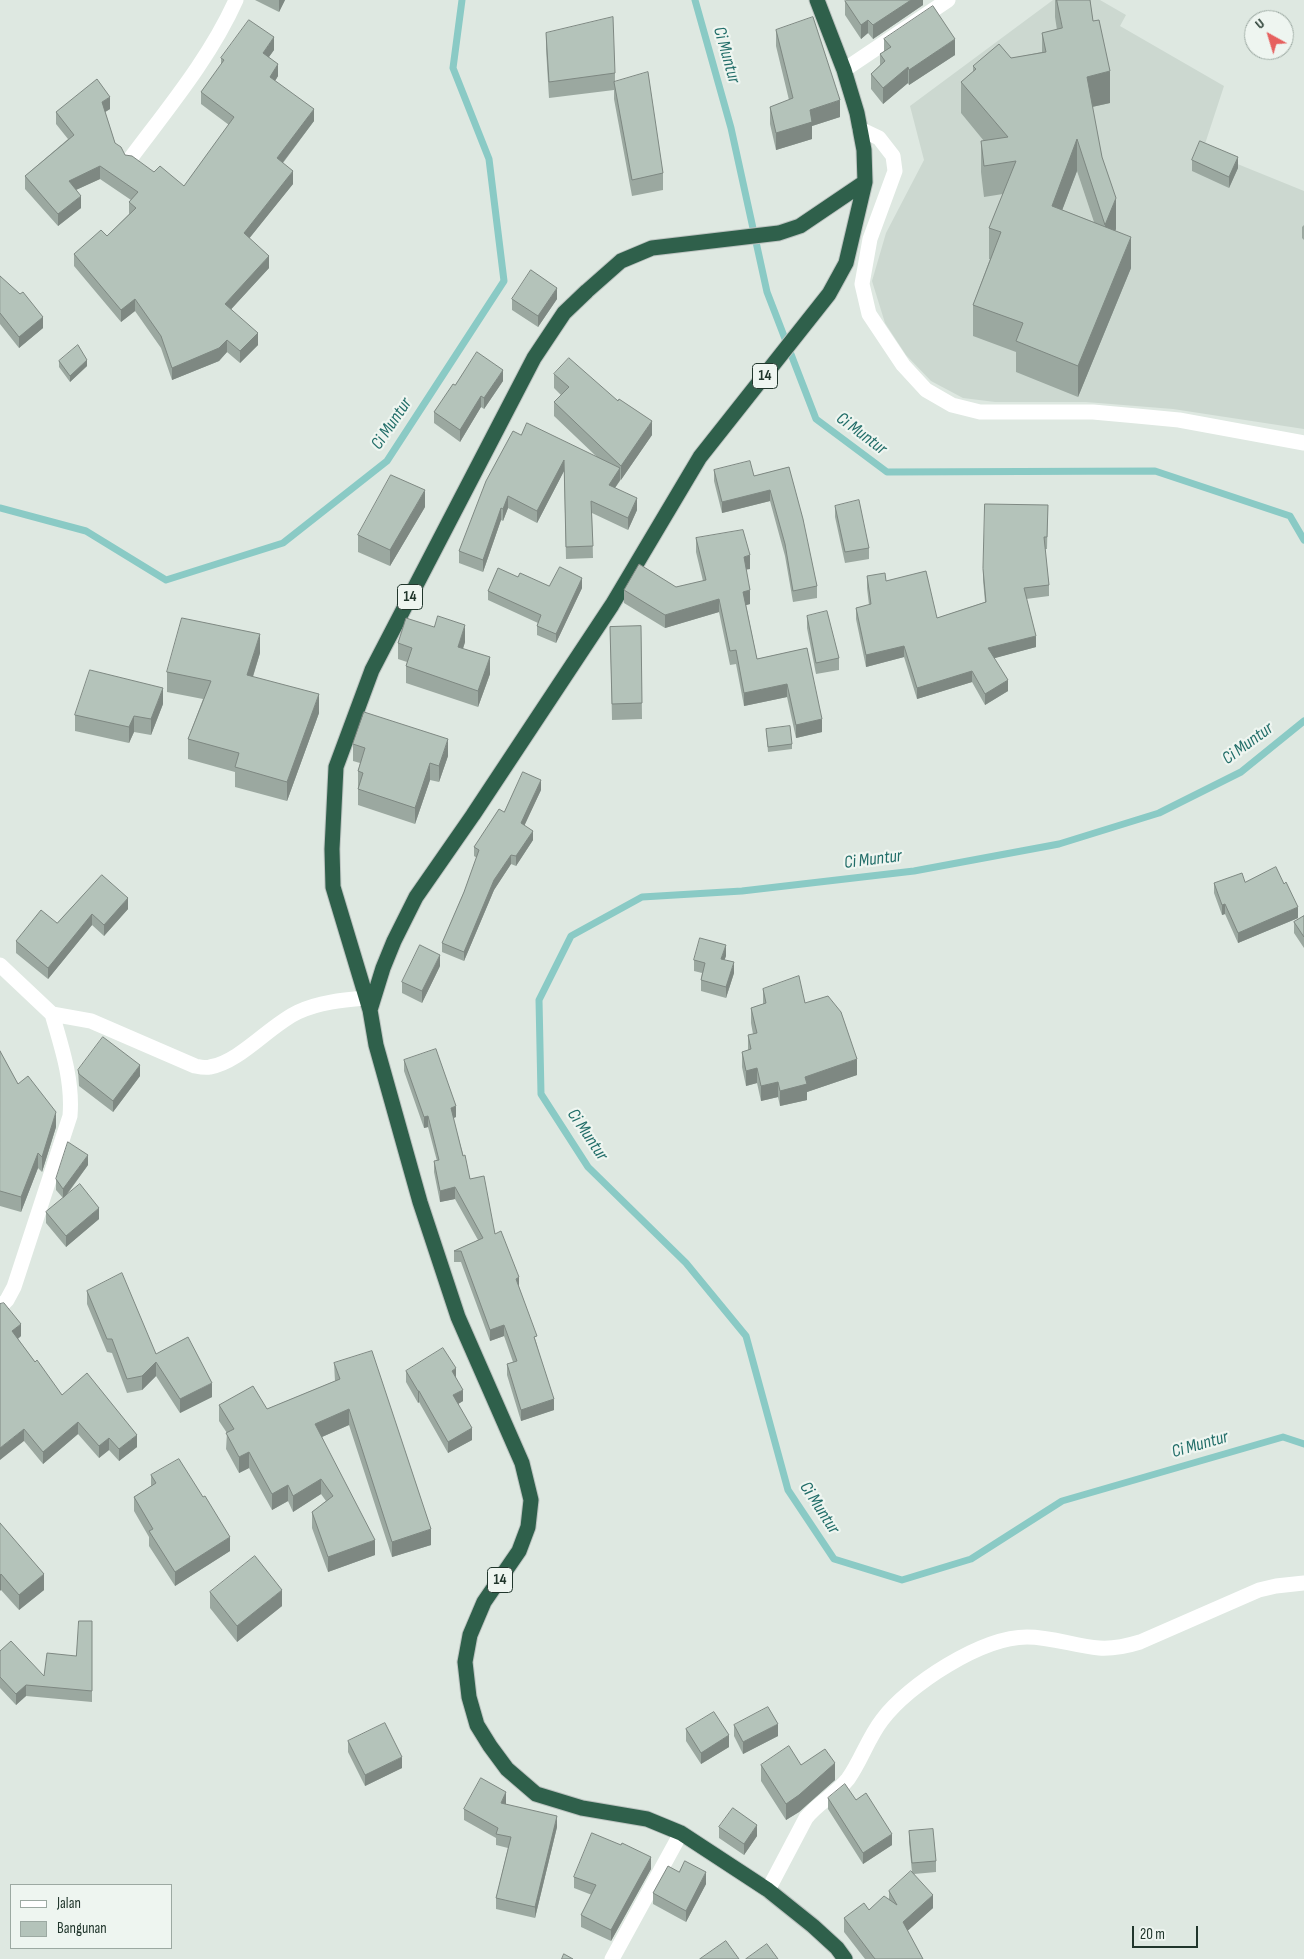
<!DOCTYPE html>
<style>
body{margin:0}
#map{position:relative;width:1304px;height:1959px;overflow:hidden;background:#dee8e1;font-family:"Sofia Sans Condensed",sans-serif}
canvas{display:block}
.legend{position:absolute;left:10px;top:1884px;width:162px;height:65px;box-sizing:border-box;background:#eef5f0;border:1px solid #9ca9a2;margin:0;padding:6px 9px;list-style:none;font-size:15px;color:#21362c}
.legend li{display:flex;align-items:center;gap:10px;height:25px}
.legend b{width:25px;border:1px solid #9ca9a2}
.north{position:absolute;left:1244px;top:10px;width:50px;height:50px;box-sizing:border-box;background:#eef5f0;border:1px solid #9ca9a2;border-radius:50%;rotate:321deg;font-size:14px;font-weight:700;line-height:20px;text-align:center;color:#21362c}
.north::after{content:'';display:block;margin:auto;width:18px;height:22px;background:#e6605e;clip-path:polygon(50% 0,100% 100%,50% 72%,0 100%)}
.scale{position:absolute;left:1132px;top:1926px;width:66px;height:22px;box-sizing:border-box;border:2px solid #21362c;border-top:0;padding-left:6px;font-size:15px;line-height:18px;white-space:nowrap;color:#21362c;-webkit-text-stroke:4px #eef5f0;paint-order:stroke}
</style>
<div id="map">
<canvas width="1304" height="1959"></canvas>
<ul class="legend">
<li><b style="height:6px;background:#fff"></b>Jalan</li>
<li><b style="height:14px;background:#b4c3ba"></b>Bangunan</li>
</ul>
<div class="north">U</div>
<div class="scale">20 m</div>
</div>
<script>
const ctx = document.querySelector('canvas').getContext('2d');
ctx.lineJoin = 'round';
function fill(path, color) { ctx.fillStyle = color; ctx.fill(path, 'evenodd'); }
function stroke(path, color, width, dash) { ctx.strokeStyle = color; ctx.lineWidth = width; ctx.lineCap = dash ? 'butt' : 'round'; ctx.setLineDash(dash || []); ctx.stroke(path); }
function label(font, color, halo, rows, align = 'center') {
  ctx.font = font + ' "Sofia Sans Condensed",sans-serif'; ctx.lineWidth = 4.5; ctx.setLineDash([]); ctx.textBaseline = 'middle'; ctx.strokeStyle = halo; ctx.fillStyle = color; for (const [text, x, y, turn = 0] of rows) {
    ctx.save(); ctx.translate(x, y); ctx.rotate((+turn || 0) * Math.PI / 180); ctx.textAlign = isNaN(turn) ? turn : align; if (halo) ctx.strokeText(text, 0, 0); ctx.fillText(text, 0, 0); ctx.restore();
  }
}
fill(new Path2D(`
 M1053,0h47l26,15 -6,11 104,60 -21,64 101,41v238l-131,-20 -87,-7h-91l-32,-4 -32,-17 -25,-26 -21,-32 -13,-42 14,-48 38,-73 -14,-54z`), '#ccd8d0');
stroke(new Path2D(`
 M695,0l36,128 36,164 49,127 71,53 268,-1 135,45 14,24
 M0,508l86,23 80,49 117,-37 104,-82 117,-180 -15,-122 -36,-91 9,-68
 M1304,721l-63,51 -82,41 -100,31 -145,27 -172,20 -100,6 -71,39 -32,64 2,94 47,73 98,96 60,73 42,154 46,69 68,21 69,-21 91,-58 221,-64 21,7`), '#8acac5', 7);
const highway = new Path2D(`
 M370,1010l13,-42 11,-27 22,-44 57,-82 139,-210 88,-148 129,-163 17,-31 19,-81 -1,-32 -7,-37 -13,-43 -27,-70
 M845,1959l-8,-11 -24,-22 -45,-36 -87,-57 -34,-14 -65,-11 -46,-14 -29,-25 -17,-23 -13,-21 -8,-28 -4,-35 5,-27 14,-33 35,-51 9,-24 3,-27 -9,-37 -64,-146 -38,-115 -44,-157 -6,-35 -37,-123 -1,-38 4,-82 36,-97 162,-312 30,-45 23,-22 34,-30 31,-13 127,-15 21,-7 65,-44`);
stroke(highway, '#bcc3c0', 17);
stroke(new Path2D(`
 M844,70l104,-70
 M860,129l19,9 14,18 2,15 -25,68 -8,45 7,30 34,51 23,25 26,15 28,7h113l44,4 42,4 125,23
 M130,159c38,-51 80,-101 106,-159
 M0,965l52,49
 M0,1307l7,-7 7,-13 56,-171c3,-35 -8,-68 -18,-102l39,7 104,45c5,1 11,2 15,1 30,-5 60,-42 88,-55 21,-10 45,-12 68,-14
 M768,1890l38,-72c12,-15 30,-24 42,-39 13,-18 20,-41 34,-59 27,-36 100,-83 145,-83 25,0 48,9 72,11 14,1 28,-2 41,-6l119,-52 17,-4 28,-3
 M612,1959l69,-126`), '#fff', 15);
stroke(highway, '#2f604b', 15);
fill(new Path2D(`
 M255,0h30l-6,12z
 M923,0v5l-50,34 -5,-6 -7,6 -16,-24v-14z
 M1055,0h35l3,21 17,82 -18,4 24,122 -1,2 16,37 -53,129 -62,-25v-20l-43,-16v-31l17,-46h-1v-31l14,-34 -19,3 -3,-25v-31h3l-23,-28v-31l12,-10v-6l69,-14v-19l15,-3 -2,-13zM1077,171l17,51 -32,-12z
 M776,30l64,87 -28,9v13l-36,11 -6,-26v-17l19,-7 -13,-54z
 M546,33l69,40v9l48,91v17l-31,6 -18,-97v-9l-65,8 -3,-49z
 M884,39l71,16 -46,30 -1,-2 -25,21 -12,-15v-15l9,-9v-11l4,-2z
 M274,50l-5,7 9,19 -3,5 39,40 -31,42 10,21 -44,54 20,30 -38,41 27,36 -18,18 -13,-11 -8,9 -47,19 -11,-32 -26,-37 -14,11 -47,-56v-12l33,-18 22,-22v-12l2,-2 -31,-21 -24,11 5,18 -23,18 -33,-37v-13l43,-37 -12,-15v-12l54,-3 -5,3 10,31 10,12 29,17 30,14 45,-61 -28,-21v-12l20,-26v-8z
 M1192,160l46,8 -9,20 -37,-17z
 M1304,225v15l-2,-2v-11z
 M0,276l43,52 -24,20 -19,-24z
 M512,299h45l-19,28 -26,-17z
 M59,361l28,5 -17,16 -11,-15z
 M554,374l98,61 -37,53 22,22 -9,20 -36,-17 1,45 -27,1 -2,-88 -27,52 -29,-15 -5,13 -2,-1 -18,52 -24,-9v-12l62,-116 76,22 -43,-41v-14l7,-7 -7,-7z
 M503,381l-19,28 -3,-2 -21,35 -26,-19v-11l21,-27z
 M789,467l28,119v12l-24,4 -8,-46 -15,-55 -48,12 -8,-32v-11l40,6z
 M1048,505l-1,44h-2l4,36v11l-23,3 10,48 -42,11 14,33 -23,14 -13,-23 -55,17 -13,-42 -38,10 -10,-48v-11l13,-3 -2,-17v-12l19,5 51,37 48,-16 -2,-22v-11z
 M835,506l34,42v11l-24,4 -10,-46z
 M425,507l-35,59 -32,-14v-17z
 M696,538l54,31h-4l4,35 -4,1 11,54 50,-11 15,84 -26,6 -9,-41 -43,9 -8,-42 -6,1 -11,-53 -54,16 -41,-25v-13l52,-3 27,-6 -7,-29z
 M518,577l31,9 33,2 -26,55 -19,-8v-9l1,-3 -50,-23v-9z
 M807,616l32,42v12l-23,4 -9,-46z
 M641,626l1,93 -30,1 -2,-93z
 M465,642l-2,7 27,25 -12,33 -72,-24v-17l1,-4 -9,-3v-16z
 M260,653l-7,24 66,36 -32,88 -52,-14v-15l-47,-13v-20l15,-40 -36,-7v-20z
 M163,704l-12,31 -17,-3 -5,11 -54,-12v-16z
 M766,729l26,15v5l-24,3z
 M353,744l95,12 -9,26 -9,-2 -15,44 -57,-19v-34l2,-8 -7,-2z
 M541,790l-17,35 9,15 -17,26 -5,-2 -17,26 -30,71 -22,-9v-9l22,-51 13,-34 -3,-2v-9l30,-35z
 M102,875l26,34 -24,27 -12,-11 -44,54 -32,-26v-12l41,-18z
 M1245,882l53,36 -60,25 -13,-29 -3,1 -8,-22v-10z
 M1304,916v32l-10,-15v-11z
 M726,956l-2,4 10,13 -8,25 -25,-7v-11l1,-7 -8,-2v-11z
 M440,966l-18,37 -20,-10v-11z
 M763,989l42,14 52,72 -50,17v8l-27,6 -2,-9 -17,4 -4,-18 -11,3 -4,-19v-15l6,-2v-15l5,-1 -2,-11v-15l12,-4z
 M0,1051l18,33 38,43 -14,45 -4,-4 -17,44 -21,-6z
 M404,1060l52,57 -3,1 17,61 49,108 18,58 17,65 -33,11 -14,-46v-11l6,-2 -9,-26 -14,5 -29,-79h-7v-11l24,-11 -23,-41 -15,3 -6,-30v-11h3l-9,-34 -4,1 -20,-57z
 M78,1070l62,6 -27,36 -34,-26z
 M88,1165l-22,31 33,23 -33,28 -20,-24v-11l17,-14 -7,-8v-11z
 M87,1291l69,63 56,43 -32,16 -24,-37 -14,14 -15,3 -15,-40 -5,-1 -20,-48z
 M0,1304l21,32 -3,3 17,23 27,33 75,52 -18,14 -10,-11 -10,8 -21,-24 -35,30 -19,-23z
 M334,1363l97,182 -39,12 -43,-132 -27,12 53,118 -47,17 -16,-44v-16l14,-11 -5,-7 -28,18 -5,-11 -16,9 -23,-42 -10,5 -13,-24 1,-16 -8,-12v-16l48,4 68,-28z
 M406,1371l50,7 7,23 -5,3 14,36 -24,13 -29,-51 -1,1 -12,-21z
 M151,1475l79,76 -55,35 -26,-40v-9l-15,-26v-14l17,-11z
 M0,1523l44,67 -25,20 -18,-20z
 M210,1592l72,14 -45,36 -27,-34z
 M92,1621v81l-66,-6 -10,9 -16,-17v-37l44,25 32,-20z
 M734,1725l44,11 -35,18 -9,-18z
 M686,1729l43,18 -28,17 -15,-23z
 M348,1741l54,27 -37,18 -17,-34z
 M761,1765h40l34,15 -36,32 -13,8 -25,-39z
 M828,1798l28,2 36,45 -29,19 -35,-55z
 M506,1804l51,23 -22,91 -39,-9v-11l12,-50 -12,-3v-7l-32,-18v-11z
 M719,1827l38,9 -13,19 -25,-17z
 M909,1831l27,30v11l-22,2 19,34 -26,23 16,28h-58l-21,-27v-14l25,-8 20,-11v-8l23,-19 -3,-30z
 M651,1869l-40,72 -30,-14v-12l11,-20 -18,-7v-11z
 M679,1872l27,12 -20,38 -33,-18v-11z`), '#9ba8a0');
fill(new Path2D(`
 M279,0h6l-6,12z
 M911,0h12v5l-50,34v-14z
 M868,20v13l-7,6v-14z
 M274,37v13l-11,15v-12z
 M955,39v16l-46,30v-15z
 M278,64v12l-8,13v-12z
 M908,67v16l-25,21v-16z
 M1110,71v32l-23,5v-31z
 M110,97v12l-8,5v-12z
 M840,100v17l-28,9v13l-36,11v-17l34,-23z
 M314,109v12l-37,49v-12z
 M1077,139v32l-25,66v-31z
 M1238,157v11l-9,20v-11z
 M100,166v13l-31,14v-12z
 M293,171v13l-49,61v-12z
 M81,196v12l-23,18v-12z
 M1116,198v31l-11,27v-31z
 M1131,237v31l-53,129v-31z
 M269,256v12l-44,48v-12z
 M557,288v11l-19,28v-11z
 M135,299v12l-14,11v-12z
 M43,317v11l-24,20v-11z
 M258,333v12l-18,18v-12z
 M227,340v12l-8,9 -47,19v-12z
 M87,360v6l-17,16v-6z
 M503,370v11l-19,28v-11z
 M481,396v11l-21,35v-12z
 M652,421v14l-31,45v-14z
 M564,460v11l-27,52v-12z
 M620,468v12l-11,17v-12z
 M425,490v17l-35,59v-16z
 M770,490v11l-48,12v-11z
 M508,496v12l-5,13v-12z
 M637,498v12l-9,20v-12z
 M501,508v12l-18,52v-12z
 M750,555v14l-6,1v-13z
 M582,578v10l-26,55v-9z
 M750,590v14l-7,2v-14z
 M719,599v13l-54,16v-13z
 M465,625v17l-7,21v-16z
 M260,634v19l-13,42v-20z
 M1036,636v11l-48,13v-12z
 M904,646v11l-38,10v-12z
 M490,657v17l-12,33v-16z
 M972,671v11l-55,17v-11z
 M1008,680v11l-23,14v-11z
 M787,684v13l-43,9v-13z
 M163,688v16l-12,31v-16z
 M319,694v19l-32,88v-19z
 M134,716v16l-5,11v-16z
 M822,719v13l-26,6v-13z
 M448,739v17l-9,26v-16z
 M430,763v17l-15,44v-16z
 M541,780v10l-20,43v-10z
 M533,831v9l-17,26v-10z
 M511,855v9l-17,26 -30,71v-9l30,-72z
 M128,898v11l-24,27v-11z
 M1225,904v10l-3,1v-10z
 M1298,907v11l-60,25v-10z
 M92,914v11l-44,54v-11z
 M726,945v11l-5,14v-11z
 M440,955v11l-18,37v-12z
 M734,962v11l-8,25v-11z
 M857,1059v16l-50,17v8l-27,6v-15l25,-14z
 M140,1065v11l-27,36v-11z
 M757,1068v15l-11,3v-15z
 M778,1082v15l-17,4v-15z
 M456,1106v11l-5,2v-11z
 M56,1112v15l-14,45v-15z
 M428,1116v11l-4,1v-11z
 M38,1153v15l-17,44v-15z
 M88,1155v10l-25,34v-10z
 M455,1187v12l-15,3v-11z
 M99,1208v11l-33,28v-11z
 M519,1277v12l-3,-10z
 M21,1324v12l-9,7v-12z
 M504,1325v11l-14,5v-11z
 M156,1362v14l-14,14v-14z
 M456,1368v12l-4,-9z
 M212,1383v14l-32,16v-14z
 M463,1390v11l-10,6v-12z
 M418,1391h1v11l-1,1z
 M554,1399v11l-33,11v-11z
 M349,1409v16l-34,15v-16z
 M78,1422v12l-35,30v-12z
 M472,1428v12l-24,13v-11z
 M24,1429v12l-24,19v-12z
 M137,1435v12l-18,14v-12z
 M109,1438v12l-10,8v-12z
 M249,1452v16l-10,5v-16z
 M321,1479v15l-28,18v-16z
 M288,1485v16l-16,9v-16z
 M431,1529v16l-39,12v-15z
 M230,1537v14l-55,35v-14z
 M375,1540v15l-47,17v-15z
 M1,1574v16l-1,1v-16z
 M44,1574v16l-25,20v-15z
 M282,1590v16l-45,36v-16z
 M26,1685v11l-10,9v-11z
 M778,1724v12l-35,18v-12z
 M729,1735v12l-28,17v-11z
 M402,1757v11l-37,18v-11z
 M835,1763v17l-36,32 -13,8v-16z
 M506,1792v12l-5,10v-11z
 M557,1816v11l-22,91v-11z
 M757,1825v11l-13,19v-11z
 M892,1834v11l-29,19v-11z
 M651,1857v12l-40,72v-11z
 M706,1872v12l-20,38v-11z
 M933,1895v13l-30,27v-13z`), '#7e8882');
const building = new Path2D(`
 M846,0h65l-38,25 -5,-5 -7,5 -16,-24z
 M1057,0h33l3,21 6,-1 11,51 -23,6 15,80 14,41 -11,27 -28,-86 -25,67 79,31 -53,129 -62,-25 7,-18 -50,-18 28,-73 -12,-4 27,-67 -32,5 -3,-25 27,-4 -47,-55 15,-13 -3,-3 26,-22 12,14 35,-6 -4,-19 20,-5z
 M933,6l22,33 -46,31 -1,-3 -25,21 -12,-14 14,-13 -5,-7 11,-7 -7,-8z
 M613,17l2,56 -66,9 -3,-49z
 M813,17l27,83 -30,10 2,12 -36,11 -6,-26 23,-9 -17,-68z
 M249,20l25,17 -11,16 15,11 -8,13 44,32 -37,49 16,13 -49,62 25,23 -44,48 33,29 -18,18 -13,-11 -8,8 -47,20 -11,-32 -26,-37 -14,11 -47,-56 27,-24 6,6 29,-28 -7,-6 9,-10 -38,-26 -31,15 12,15 -23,18 -33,-38 49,-41 -18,-23 41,-33 13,18 -8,5 13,41 6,4 4,8 7,1 22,16 6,-6 24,20 50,-69 -33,-25 23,-32 -3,-2z
 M648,72l15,101 -31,7 -18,-98z
 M1200,141l38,16 -9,20 -37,-17z
 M531,270l26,18 -19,28 -26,-17z
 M0,276l20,18 3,-2 20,25 -24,20 -19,-24z
 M78,345l9,15 -17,16 -11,-15z
 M477,352l26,18 -19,28 -3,-2 -21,34 -26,-18 19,-28 2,1z
 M569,358l49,43 1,-2 33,22 -31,45 -67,-64 15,-15 -15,-13z
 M527,423l93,45 -11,17 28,13 -9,20 -37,-17 2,45 -27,1 -2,-87 -27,51 -29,-15 -5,13 -2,-1 -18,52 -24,-9 27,-70 27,-50 8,4z
 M750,461l4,15 35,-9 14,52 14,67 -24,5 -8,-47 -15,-54 -48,12 -8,-32z
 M391,475l34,15 -35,60 -32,-15z
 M859,500l10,48 -24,4 -10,-46z
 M985,504l63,1 -1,32h-3l5,48 -25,3 12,48 -48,12 20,32 -23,14 -13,-23 -55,17 -13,-42 -38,9 -10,-47 15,-4 -4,-28 18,-3 1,8 40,-10 11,47 49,-16 -3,-33z
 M743,530l7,25 -6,2 6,33 -7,2 14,67 50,-11 15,71 -26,6 -9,-41 -43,9 -8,-43 -6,1 -11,-52 -54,16 -41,-25 15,-26 37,23 30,-7 -10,-42z
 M560,567l22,11 -26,56 -19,-8 4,-11 -53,-24 10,-23 20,9 2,-4 29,13z
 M827,611l12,47 -23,5 -9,-47z
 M438,616l27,9 -7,22 32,10 -12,34 -72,-25 6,-18 -14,-5 8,-25 28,9z
 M182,618l78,16 -13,41 72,19 -32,88 -52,-15 4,-14 -51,-14 23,-58 -44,-9z
 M641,626l1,77 -30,1 -2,-77z
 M90,670l73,18 -12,31 -17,-3 -5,11 -54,-12z
 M364,712l84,27 -9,27 -9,-3 -15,45 -57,-19 5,-16 -5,-2 7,-23 -12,-4z
 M790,726l2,18 -24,3 -2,-18z
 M523,772l18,8 -20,43 12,8 -17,25 -5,-1 -17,25 -30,72 -22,-9 22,-51 15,-42 -5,-3 25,-38 5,3z
 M1276,867l8,17 2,-2 12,25 -60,26 -13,-29 -3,1 -8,-22 28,-10 3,9z
 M102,875l26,23 -24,27 -12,-11 -44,54 -32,-27 25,-31 16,13z
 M1304,916v21l-10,-15z
 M700,938l26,7 -5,14 13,3 -8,25 -25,-7 4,-17 -11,-3z
 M420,945l20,10 -18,36 -20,-9z
 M799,976l6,27 23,-7 13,16 16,47 -52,18 2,7 -27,7 -2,-9 -17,4 -4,-18 -11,3 -4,-19 9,-3 -3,-14 9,-2 -6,-25 15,-5 -3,-14z
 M103,1037l37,28 -27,36 -34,-27 -1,-4z
 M436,1049l20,57 -5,2 12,48 2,-1 5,24 14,-3 11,58 6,-3 18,46 -3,2 21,57 -3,1 20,62 -33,11 -14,-46 10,-3 -13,-36 -14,5 -29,-79h-7l29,-13 -28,-51 -15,4 -6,-30 5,-1 -11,-44 -4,1 -20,-57z
 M0,1051l18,33 10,-8 28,36 -14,45 -4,-4 -17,44 -21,-6z
 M68,1142l20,13 -25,34 -7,-10z
 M80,1184l19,24 -33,28 -20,-24z
 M122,1273l34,81 32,-17 24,46 -32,16 -24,-37 -14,14 -15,3 -15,-40h-5l-20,-48z
 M4,1303l17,21 -9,7 23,31 2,-2 25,35 25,-22 50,62 -18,14 -10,-11 -10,8 -21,-24 -35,30 -19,-23 -24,19v-144z
 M443,1348l13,20 -4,3 11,19 -10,5 19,33 -24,14 -29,-51h-1l-12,-20z
 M372,1351l59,178 -39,13 -43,-133 -34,15 60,116 -47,17 -16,-45 21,-16 -12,-17 -28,17 -5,-11 -16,9 -23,-42 -10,5 -13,-24 8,-4 -15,-24 34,-19 14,23 73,-30 -6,-16z
 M179,1459l24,38 2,-1 25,41 -55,35 -26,-41 4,-2 -19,-32 22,-14 -5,-8z
 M0,1523l44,51 -25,21 -18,-21 -1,1z
 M255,1556l27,34 -45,36 -27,-34z
 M79,1621h13v70l-66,-6 -10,9 -16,-17v-26l11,-10 33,35 3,-23 29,3z
 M768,1707l10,17 -35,18 -9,-17z
 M714,1712l15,23 -28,18 -15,-24z
 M385,1723l17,34 -37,18 -17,-34z
 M789,1746l12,19 24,-16 10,14 -36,32 -13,9 -25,-39z
 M481,1778l25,14 -5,11 56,13 -22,91 -39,-9 15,-61 -15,-3 2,-6 -34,-19z
 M845,1784l11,16 10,-7 26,41 -29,19 -35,-55z
 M733,1808l24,17 -13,19 -25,-17z
 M933,1829l3,32 -24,2 -3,-32z
 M592,1833l29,12 1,-2 29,14 -40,73 -30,-15 15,-30 -22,-8z
 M685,1861l21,11 -20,39 -33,-18 15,-27 11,6z
 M911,1871l22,24 -30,27 20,37h-48l-31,-41 20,-15 5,7 15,-14 13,9 -8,-14z
 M726,1941l13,18h-39z
 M767,1944l11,15h-32z
 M564,1954l9,5h-11z`);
fill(building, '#b4c3ba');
stroke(building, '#7e8882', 1);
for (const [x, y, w] of [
 [765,376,25],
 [410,597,25],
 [500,1580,25]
]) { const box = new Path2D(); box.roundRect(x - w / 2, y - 12.5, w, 25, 4); ctx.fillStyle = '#eef5f0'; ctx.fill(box); stroke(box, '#21362c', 1); }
label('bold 15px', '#21362c', null, [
 ["14",765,376],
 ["14",410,597],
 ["14",500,1580]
]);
label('italic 18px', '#216d68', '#eef5f0', [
 ["Ci Muntur",726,55,74],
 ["Ci Muntur",392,424,-56],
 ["Ci Muntur",861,434,37],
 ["Ci Muntur",1248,744,-36],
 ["Ci Muntur",873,860,-7],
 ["Ci Muntur",587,1135,56],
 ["Ci Muntur",1200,1445,-16],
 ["Ci Muntur",819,1508,57]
]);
</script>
